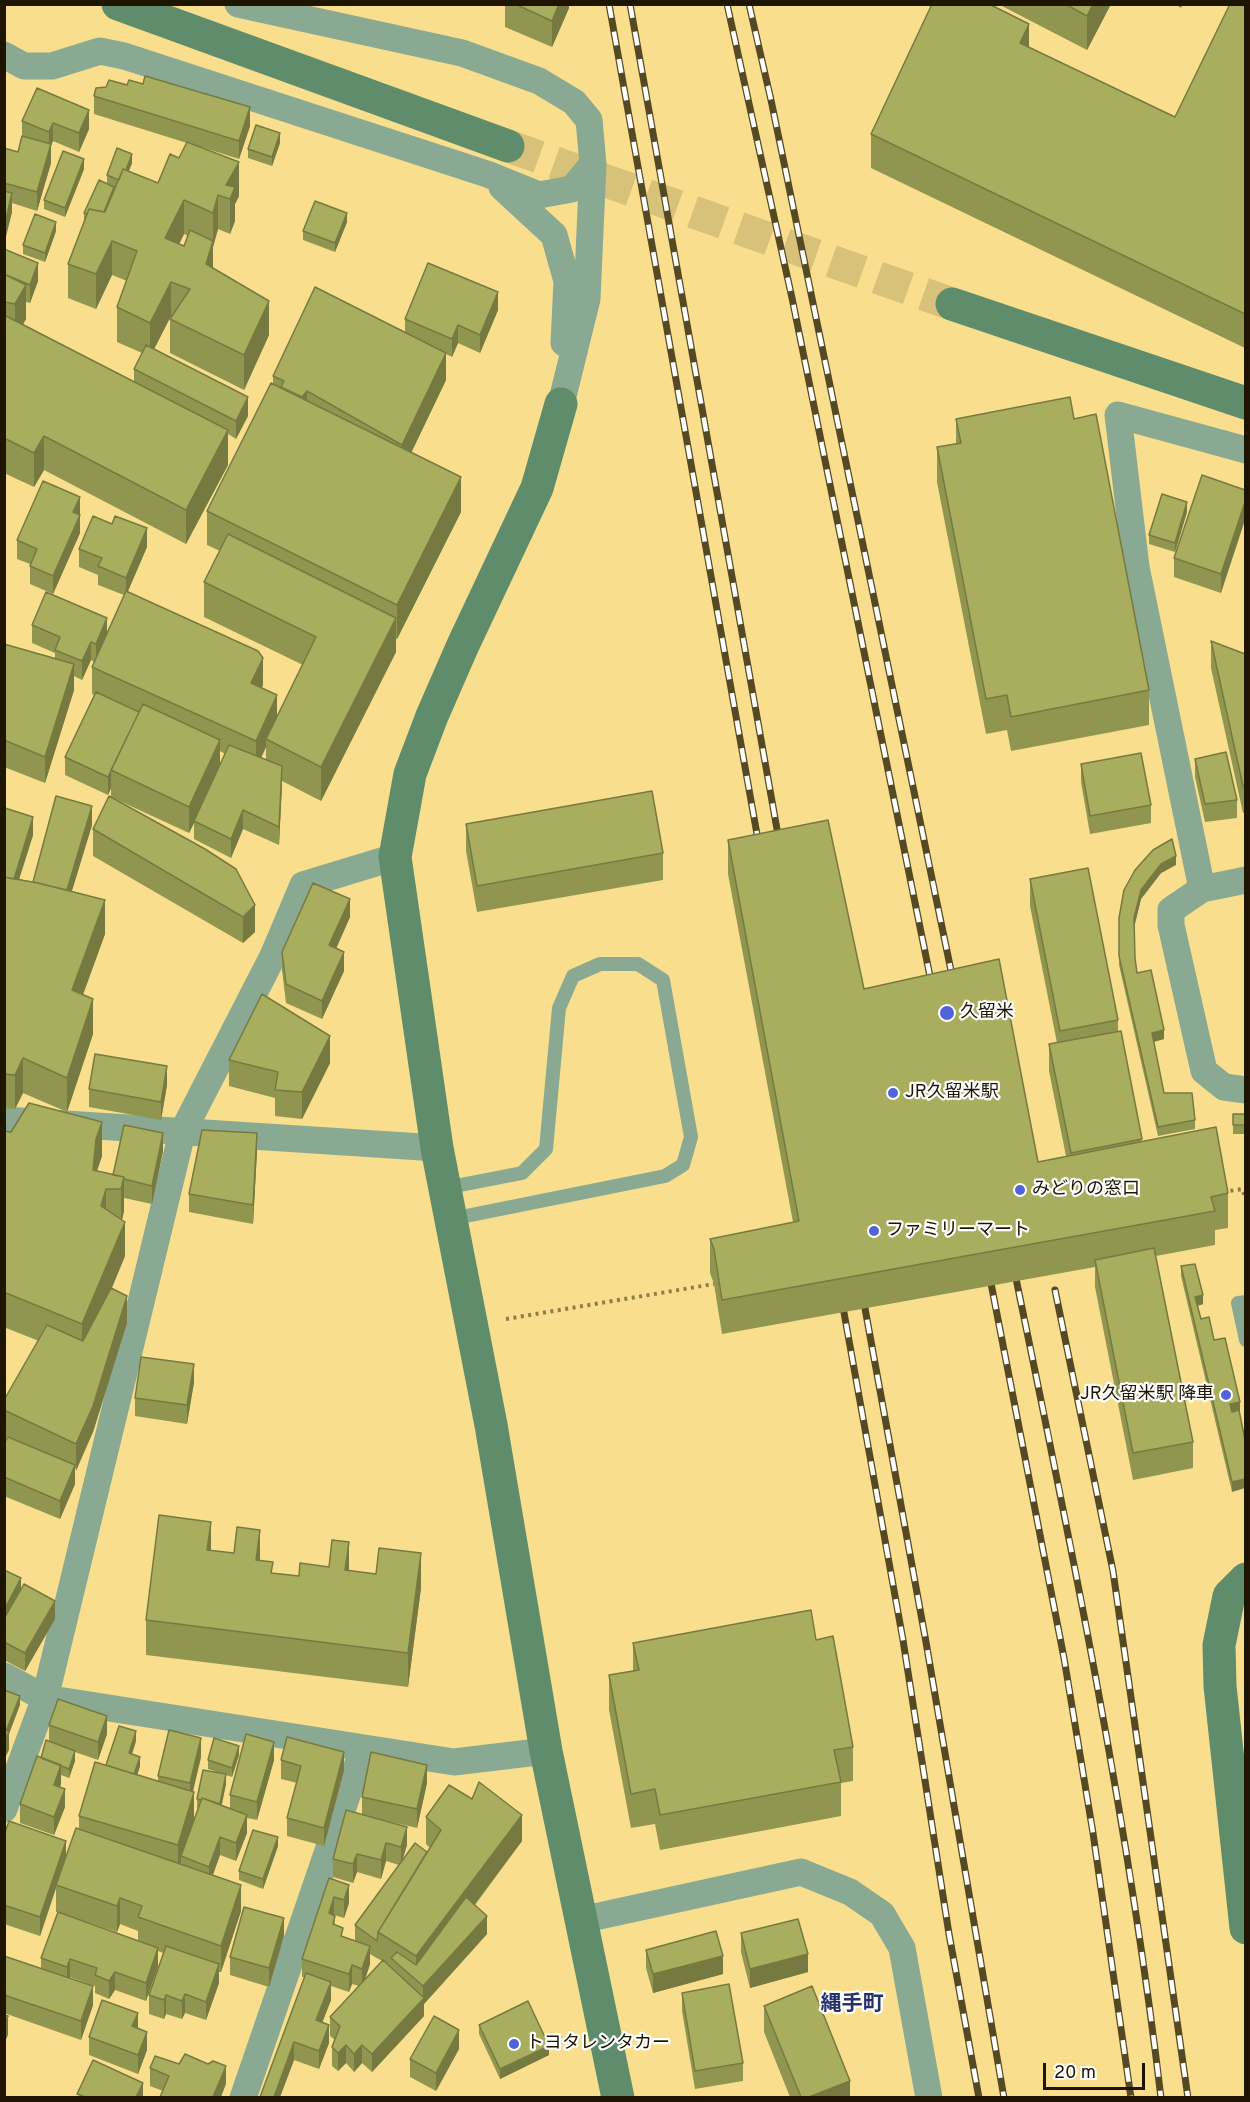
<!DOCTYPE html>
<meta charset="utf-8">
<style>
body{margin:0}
#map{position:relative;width:1250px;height:2102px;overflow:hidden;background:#f9df8d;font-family:Overpass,sans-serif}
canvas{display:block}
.frame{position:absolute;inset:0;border:6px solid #1d1500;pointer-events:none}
.scale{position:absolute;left:1043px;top:2063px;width:102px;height:27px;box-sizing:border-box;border:3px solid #1d1500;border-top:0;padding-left:8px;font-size:18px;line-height:21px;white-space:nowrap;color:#1d1500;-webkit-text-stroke:4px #fff;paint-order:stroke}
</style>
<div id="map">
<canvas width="1250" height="2102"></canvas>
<div class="frame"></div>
<div class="scale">20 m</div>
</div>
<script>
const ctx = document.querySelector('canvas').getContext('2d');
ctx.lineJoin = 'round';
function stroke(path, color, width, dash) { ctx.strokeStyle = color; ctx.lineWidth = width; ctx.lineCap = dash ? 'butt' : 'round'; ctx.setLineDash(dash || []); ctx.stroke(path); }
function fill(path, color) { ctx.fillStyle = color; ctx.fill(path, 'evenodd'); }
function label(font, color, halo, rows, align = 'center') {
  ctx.font = font + ' Overpass,"Noto Sans JP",sans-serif'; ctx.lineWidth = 4.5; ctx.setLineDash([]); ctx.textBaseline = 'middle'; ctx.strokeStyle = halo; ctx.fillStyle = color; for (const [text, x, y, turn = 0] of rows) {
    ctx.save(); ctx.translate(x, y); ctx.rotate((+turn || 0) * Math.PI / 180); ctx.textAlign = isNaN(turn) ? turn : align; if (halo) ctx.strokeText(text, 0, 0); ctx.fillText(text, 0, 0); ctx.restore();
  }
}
stroke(new Path2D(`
 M508,146l444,158`), '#d8c178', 33, [33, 16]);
stroke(new Path2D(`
 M1223,1192l19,-3 4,10
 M506,1319l208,-35`), '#8e7c48', 4, [3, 4.5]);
stroke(new Path2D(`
 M445,1188l77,-15 24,-24 13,-141 14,-32 27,-12h38l25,16 28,157 -8,28 -18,11 -214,43
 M1246,1302l-8,1 8,37`), '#8aa992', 14);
stroke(new Path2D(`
 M238,4l224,49 77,28 35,21 15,18 4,44 -6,135 -26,105
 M4,55l20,11h28l48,-15 24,5 363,118 52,21 33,-6 21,-25
 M502,187l52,48 13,46 -3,62
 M1246,880l-44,9 -31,21v15l33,146 20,16 22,3
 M1202,889l-66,-322 -18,-152 128,35
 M4,1120l433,28
 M4,1676l41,22 409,64 92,-11
 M4,1809l41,-111 137,-565 91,-177 30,-71 92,-28
 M581,1920l220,-48 49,20 32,22 20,34 27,150
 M243,2098l120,-349`), '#8aa992', 27);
stroke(new Path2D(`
 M118,4l390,142
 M952,304l294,99
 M561,404l-24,84 -74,157 -31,71 -22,58 -15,83 42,291 54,277 55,326 72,347
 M1246,1579l-17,17 -10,49 1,41 26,242`), '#5f8d6c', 33);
const rail = new Path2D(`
 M609,4l151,847
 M630,4l150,842
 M727,4l65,294 141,693
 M749,4l22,96 183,885
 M1013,1264c57,276 115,553 148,834
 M988,1268l76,390 29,175 38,265
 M1055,1290l58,281 75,527
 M862,1292l64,350 78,456
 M841,1296l62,344 46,294 30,164`);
stroke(rail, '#554924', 7);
stroke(rail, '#fff', 4.5, [14]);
fill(new Path2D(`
 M505,4h64v4l-17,39 -47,-20z
 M998,4h113l-24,46z
 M1174,4h9l-2,4z
 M1245,4v344l-374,-180v-34l158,-87 146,70z
 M37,88l52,41 -10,23 -26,-11 -2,5v17l-14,48 -25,-8v9l-8,29v-93l14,4 4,-16v-15z
 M94,96l156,30 -11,33 -41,-13 41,50 -4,8v17l-5,13 -12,-5 -5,18v21l56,67 -25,55 -74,-37v-34l1,-3 -17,33 94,67 -12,23 -8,-5v31l-42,79 -142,-74 -10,17 -30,-14v-224l34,32 -8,22 -4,-1v17l-3,5 111,58v-13l8,-16 -25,-11v-35l10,-26 -15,-6 -16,34 -28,-11v-34l16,-43v-8l23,-29v-9l25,-12 -3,8 29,12 21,-25 8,-15 -93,-29zM184,234l4,2 -4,10 -5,-2z
 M280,143l-8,23 -24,-8v-9z
 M84,169l-19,48 -21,-8v-9z
 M347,222l-12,30 -32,-12v-9z
 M56,231l-11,31 -22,-8v-9z
 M498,310l-18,43 -22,-10 -6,14 -6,-3v26l-35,73 50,59 -64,127h-1v13l-75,149 -39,-20 -3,64 -36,-16 -12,29 -37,-19v-16l-5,10 -78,-36v-9l-3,7 -43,-20v-18l29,-62 -2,-1v-27l2,-5 -3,-2 -9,20 -8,-4v14l-29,93 -41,-16v-123l51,14v-5l-23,-10v-18l75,7 17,-37 -26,-10v-10l-19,-8v-18l68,-2 -20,45 136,93 -1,3 15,28 26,-51 -99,-48v-35l16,-31 -13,-6v-34l66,-127v-8l132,-43v-14zM266,747v13l-5,-2zM220,751l5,3 -5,11z
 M956,419h118l75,271v35l-138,26 -4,-21 -21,4 -49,-252v-35l19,-3z
 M1245,490l-24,103 -47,-16v-19z
 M80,497v36l-27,61 -23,-10v-20l-13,-5v-19z
 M1187,512l-12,40 -26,-8v-9z
 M1244,631l1,1v180l-2,1 -32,-145v-27l33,12z
 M1195,759l42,41v18l-32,4 -10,-45z
 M1081,764l70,41v18l-61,11 -9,-52z
 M4,808l29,27 -14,44 14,3 59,-57 -20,66 33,43 -22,61 10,39 -26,78 -44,-19 -8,16 -11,-1z
 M466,824l197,29v27l-186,32 -11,-61z
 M93,829l143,40 19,63 -12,11 -150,-87z
 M728,840l136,149 174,173 28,-6 -17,-85v-27l8,-1 -27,-137v-27l88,141v11l24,111 86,51v35l-13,2v15l-59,11 37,186v26l-60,12 -38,-193v-20l-373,67 -8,-50 -4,-11v-34l83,-17 -65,-348z
 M1176,865l-15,8 -20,26 -7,28 1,31 2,15 27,66 -10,3 10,51 31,27v9l-37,7 -39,-171v-47l5,-28z
 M350,917l-14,32 8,22 -22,48 -36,-16 -4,-33v-18z
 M229,1060l101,3 -28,56 -27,-3v-18l-46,-12z
 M167,1085l-6,35 -72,-13v-18z
 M1233,1114h12v20h-12z
 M4,1131l98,25 -5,15 16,4 50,-24 -11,53 -28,-6v13l-2,9 3,36 -13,32 15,35 -34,109 -18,38v14l-15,35 -56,-23v-52l3,-6 -3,-1v-37l35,-59 -33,-13 -2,1z
 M257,1151l-4,73 -64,-12v-18z
 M1181,1266l22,38 -5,2 3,13 13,21 26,71 -1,1 -7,80 -51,-216z
 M194,1382l-7,42 -52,-8v-18z
 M211,1550l49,10 13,13 26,3 50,-5 72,17 -13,99 -262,-32v-35z
 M4,1570l17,20 34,29 -30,52 -21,-11z
 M816,1640l37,107v34l-12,2v33l-181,34 -5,-26 -24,4 -22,-118v-35l24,-4v-28z
 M49,1725l58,9 -9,26 -23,-8v9l-6,17 -8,-3v9l-1,3 5,20 -11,28 -34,-12v-19l21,-46 8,-16z
 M136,1741l-4,13 8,12 -3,9 21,6v-5l43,-19 -8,35 1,27 -3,8 7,-18h-1v-10l26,-25 -15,-5v-9l31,-5 -7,22 -6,-2v9l-5,21 9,3v-13l44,-35 -17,60 -10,-2v15l-11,28 -16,-6 -7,20 28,36 -20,61h-2v11l-13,37 -21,-7 -3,6 -16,-5 -2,5 -15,-5v-19l14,-42 -5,-2 -12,50 -31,-11 -6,9 -14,-6v-7l-25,-9v1l23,27 -12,35 -77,-27v-57l37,13v-11l17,-46h-2v-24l-16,48 -36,-12v-89l62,21 13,-27v-13l27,-51zM85,1921l32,11 3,-8 18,7v10z
 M281,1760l63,10 -20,76 -37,-10v-18l10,-35 -16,-4z
 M427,1783l-10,45 -39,-9 29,26 -5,15 25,-8 3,-4 -4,-4v-27l96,24 -47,64 12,29 -63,70v12l-52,56 -10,-9 -8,9 -8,-9 -8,8 -6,-5v-19l3,-7 -5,-4v-19l29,-31 -7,-2 -3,8 -18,-6v14l-9,22 7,21 -10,26 -25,-9 -14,37 24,-120h-2v-18l27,-81 20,25 -5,15 -10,-3 1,10 8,12 12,4v-16l44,-60 -13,-4 -5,18 -24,-7 -4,11 -20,-6v-18l29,-45v-17zM370,1954l12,7 -17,19 5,-16z
 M278,1846l-15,43 -24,-9v-9z
 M741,1933l67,39 -58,16 -9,-36z
 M284,1936l-15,51 -39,-12v-18z
 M646,1950l77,24 -70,19 -7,-25z
 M682,1993l61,70v18l-48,8 -13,-78z
 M764,2006l86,91h-60l-26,-65z
 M479,2025l70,30 -49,24 -21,-45z
 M138,2028l9,22 -9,24 -49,-19v-18z
 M459,2049l-23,42 -26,-14v-18z
 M150,2068l76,16 -63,7 -13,-5z`), '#909650');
fill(new Path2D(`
 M559,4h10v4l-17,39v-26z
 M1093,4h18l-24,46v-34z
 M1029,24v34l-9,-15z
 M250,107v19l-11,33v-18z
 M89,110v19l-10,23v-19z
 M53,123v18l-2,5v17l-14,48v-19l12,-41v-19z
 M280,133v10l-8,23v-9z
 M132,154v9l-11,27v-9z
 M84,159v10l-19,48v-9z
 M239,162v34l-4,8v17l-5,13v-35l-4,-14z
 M114,187v9l-14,24z
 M12,193v19l-7,29v-18z
 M218,195v34l-5,18v28l-7,-11 7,-23v-28z
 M184,200v34l-19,38v-34z
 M347,213v9l-12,30v-9z
 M56,222v9l-11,31v-9z
 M112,241v34l-16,34v-35z
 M38,263v18l-8,22v-18z
 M171,282v34l-21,41v-34z
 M26,285v34l-11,20v-35z
 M498,292v18l-18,43v-18z
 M269,301v34l-25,55v-35z
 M458,325v18l-6,14v-18z
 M446,353v27l-44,92v-27z
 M307,391v27l-5,6v-27z
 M248,397v19l-12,23v-18z
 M228,430v35l-42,79v-34z
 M44,436v34l-10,17v-34z
 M461,477v35l-64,127v-34z
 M80,497v36l-27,61v-18l20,-64z
 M1187,502v10l-12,40v-9z
 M1245,502v18l-24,73v-19z
 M147,528v19l-21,49v-18z
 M107,618v19l-11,26v-19z
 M396,618v34l-75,149v-34z
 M91,642v18l-9,20v-19z
 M263,658v27l-12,25v-27z
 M74,664v26l-29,93v-26z
 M277,695v27l-11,17v8l-10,21v-27z
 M220,740v27l-26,54v2l-5,10v-26z
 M282,766v19l-3,60v-18z
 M111,770v18l-3,7v-18z
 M92,806v19l-27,88v-18z
 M243,810v19l-12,29v-19z
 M33,817v18l-21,67v-18z
 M1176,856v9l-15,8 -20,26 -7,29v-10l7,-28 20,-26z
 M350,899v18l-21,47v-19z
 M105,900v34l-33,90v-34z
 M255,905v27l-12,11v-26z
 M344,952v19l-22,48v-18z
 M93,999v35l-26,78v-34z
 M1164,1030v9l-12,3v-9z
 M330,1036v27l-28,56v-27z
 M23,1058v35l-8,16v-34z
 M167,1066v19l-6,35v-18z
 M102,1122v34l-6,17 -3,-3 3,-31z
 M163,1133v18l-11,53v-18z
 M257,1133v18l-4,73v-19z
 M124,1177v34l-3,12v-34z
 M106,1189v34l-5,-17z
 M125,1222v34l-43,102v-34z
 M6,1293v35l-2,1v-34z
 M1203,1295v9l-8,2v-9z
 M127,1296v27l-34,109 -17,39v-27z
 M194,1364v18l-7,42v-19z
 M1240,1402v9l-10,3v-10z
 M75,1465v19l-15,35v-18z
 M1245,1479v9l-13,4v-10z
 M211,1522v34l-4,-6z
 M260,1530v34l-4,-4z
 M349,1542v34l-4,-6z
 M421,1553v35l-13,99v-34z
 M21,1578v19l-17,32v-19z
 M55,1601v18l-30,52v-18z
 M20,1696v9l-11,29v16l-5,10v-18l2,-11z
 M107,1716v18l-9,26v-18z
 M136,1731v10l-7,22v-10z
 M201,1738v19l-11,45v-19z
 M274,1742v18l-17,60v-18z
 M239,1746v9l-7,22v-9z
 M75,1751v10l-6,17v-9z
 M344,1752v18l-20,76v-18z
 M140,1757v9l-7,22v-10z
 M61,1765v19l-7,19v-18z
 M427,1765v18l-10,45v-19z
 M226,1774v10l-6,30v-10z
 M65,1789v18l-11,28v-18z
 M194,1792v27l-12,38 -1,-1v6l-3,10v-27z
 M247,1815v18l-11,28v-18z
 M522,1815v26l-105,140 -1,-1v-24z
 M407,1827v18l-6,20v-18z
 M220,1837v18l-11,30v-18z
 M278,1837v9l-15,43v-10z
 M66,1841v18l-10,26v3l-16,48v-19z
 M386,1843v18l-5,18v-19z
 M357,1854v18l-4,11v-19z
 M241,1885v26l-20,61v-26z
 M349,1885v18l-5,15v-18z
 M334,1897v18l-5,-2z
 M120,1898v26l-3,8v-26z
 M487,1916v18l-63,70v12l-52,56v-18l51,-56v-12z
 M284,1918v18l-15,51v-19z
 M370,1946v18l-8,24v-19z
 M158,1948v19l-12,34v-18z
 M808,1954v18l-58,16v-19z
 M723,1956v18l-70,19v-19z
 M70,1959v18l-3,8v-18z
 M219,1964v19l-13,37v-18z
 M352,1965v19l-3,8v-18z
 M115,1972v18l-6,9v-18z
 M331,1982v18l-15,39v-19z
 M93,1986v19l-12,35v-19z
 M185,1994v19l-3,6v-18z
 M166,1995v19l-2,5v-19z
 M138,2013v19l-6,-6z
 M8,2016v19l-4,9v-18z
 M329,2025v18l-10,26v-18z
 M459,2030v19l-23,42v-18z
 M147,2032v18l-9,24v-19z
 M294,2042v18l-14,37h-6z
 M346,2045v18l-8,8v-18z
 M362,2045v18l-8,9v-18z
 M549,2046v9l-49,24v-10z
 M226,2066v18l-5,13h-8z
 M850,2081v16h-41z
 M143,2083v14h-7z`), '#767a41');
const building = new Path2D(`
 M515,4h44l-7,17z
 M932,4h57l40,20 -9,19 155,74 55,-113h15v310l-374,-180z
 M1065,4h28l-6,12z
 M145,76l105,31 -11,34 -145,-45 2,-8 10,-1 3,-7 18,5 2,-5 14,4z
 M37,88l52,22 -10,23 -26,-10 -4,9 -27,-11z
 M256,125l24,8 -8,24 -24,-8z
 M22,136l29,8 -14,48 -33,-9v-35l14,4z
 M187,142l52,20 -13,23 9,2 -5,12 -12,-4 -5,18 -29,-13 -19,38 19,8 6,-16 23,11 -7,23 63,37 -25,54 -74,-36 20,-30 -19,-7 -21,41 -33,-16 20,-56 -25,-10 -16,33 -28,-10 21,-55 16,3 18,-43 35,14 12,-29 9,4z
 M117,148l15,6 -6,16 -3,-1 -4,11 -12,-5z
 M63,151l21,8 -19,49 -21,-8z
 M99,180l15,7 -10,25 -15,-3 -2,5 -3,-1z
 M4,191l8,2 -7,30h-1z
 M315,201l32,12 -12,30 -32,-12z
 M35,214l21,8 -11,31 -22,-8z
 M4,249l34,14 -8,22 -26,-11z
 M428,263l70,29 -18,43 -22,-10 -6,14 -47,-20z
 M4,274l22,11 -11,19 -11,-2z
 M315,287l131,66 -44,92 -95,-54 -5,6 -21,-10 3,-6 -11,-5z
 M4,315l224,115 -42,80 -142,-74 -10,17 -30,-15z
 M146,345l102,52 -12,24 -102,-52z
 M271,383l190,94 -64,128 -190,-94z
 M1070,397l4,22 22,-5 53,276 -138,27 -4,-22 -21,4 -49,-252 24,-4 -5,-24z
 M1202,475l43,15v12l-24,72 -47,-16z
 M43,481l37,16 -7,15 7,3 -27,61 -23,-10 7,-17 -20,-9z
 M1162,494l25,8 -12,41 -26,-8z
 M93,516l19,8 3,-8 32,12 -21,50 -28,-12 4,-8 -23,-9z
 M228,534l168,84 -75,149 -55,-28 50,-102 -112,-55z
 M126,591l132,60 5,7 -12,25 26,12 -21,46 -164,-74z
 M46,592l61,26 -11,26 -5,-2 -9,19 -27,-11 5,-13 -28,-12z
 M1211,641l34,13v132h-2z
 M4,644l70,20 -29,93 -41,-17z
 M96,692l43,20 -31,65 -43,-20z
 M143,704l77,36 -31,67 -78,-37z
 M229,745l53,21 -3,61 -36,-17 -12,29 -37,-18z
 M1226,752l11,48 -32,4 -10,-45z
 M1141,753l10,52 -61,11 -9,-52z
 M652,791l11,62 -186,33 -11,-62z
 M56,796l36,10 -25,84 -34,-8z
 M109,796l96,53 31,20 19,36 -12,12 -150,-88z
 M4,808h1l28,9 -19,62 -10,-2z
 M828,820l36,169 135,-30 39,203 178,-35 12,66 -17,4 4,14 -493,89 -8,-51 -4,-10 89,-18 -71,-381z
 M1172,839l4,17 -15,8 -20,26 -7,28 1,40 2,15 14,-3 13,60 -12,3 12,60h28l3,27 -37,7 -39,-171v-38l5,-28 11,-20 18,-20z
 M1088,868l30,152 -58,11 -30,-152z
 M4,877l34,6 67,17 -33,90 21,9 -26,79 -44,-20 -8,17 -11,-1z
 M313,883l37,16 -21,46 15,7 -22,49 -36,-17 -4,-32z
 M262,994l68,42 -28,56 -27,-2 3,-18 -49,-12z
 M1121,1031l21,108 -71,14 -22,-109z
 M95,1054l72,12 -6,36 -72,-13z
 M29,1103l73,19 -6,17 -3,31 31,7 -3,12h-15l-5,17 24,16 -43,102 -76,-31 -2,2v-164l7,1z
 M1233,1114h12v11h-12z
 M124,1125l39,8 -11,53 -28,-7v-2l-11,-2z
 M202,1130l55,3 -4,72 -64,-11z
 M1154,1248l39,194 -60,11 -38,-193z
 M1195,1264l8,31 -8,2 6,22 8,-2 5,23 11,-2 15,64 -10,2 2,8 7,-2 6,30v39l-13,3 -51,-216z
 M111,1288l16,8 -34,110 -17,38 -72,-34v-10l43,-75 36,16z
 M141,1357l53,7 -7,41 -52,-7z
 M8,1437l67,28 -15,36 -56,-24v-33z
 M159,1515l52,7 -4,28 27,3 3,-26 23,3 -4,30 17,2 -2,11 28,3 1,-13 29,4 3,-27 17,2 -4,28 31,4 3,-26 42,5 -13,100 -262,-33z
 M4,1570l17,8 -17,32z
 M24,1584l31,17 -30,52 -21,-11v-23z
 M811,1610l5,30 17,-4 20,111 -19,3 7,32 -181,33 -5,-26 -24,5 -22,-119 30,-5 -6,-27z
 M4,1690l16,6 -14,35 -2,-1z
 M58,1699l49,17 -9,26 -49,-17z
 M119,1726l17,5 -7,22 11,4 -6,17 -28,-9z
 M4,1730l5,1 -5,11z
 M169,1730l32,8 -11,45 -32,-7z
 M246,1734l28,8 -17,60 -27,-7z
 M287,1737l57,15 -20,76 -37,-10 14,-52 -20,-6z
 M214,1738l25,8 -7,22 -24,-8z
 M46,1740l29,11 -6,18 -28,-11z
 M371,1752l56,13 -10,44 -55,-12z
 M37,1756l24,9 -7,20 11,4 -11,28 -34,-13z
 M95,1762l99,30 -16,53 -99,-29z
 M203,1770l23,4 -6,30 -18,-6 -1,2 -4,-1z
 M479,1782l43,33 -106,141 -38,-24 63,-102 -15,-13 23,-32 23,14z
 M202,1798l45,17 -11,28 -16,-6 -11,30 -28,-11z
 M346,1810l61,17 -6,20 -15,-4 -5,17 -24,-6 -4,10 -20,-5z
 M9,1821l57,20 -26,76 -36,-12v-70z
 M76,1828l165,57 -20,61 -83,-29 4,-11 -22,-8 -3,8 -61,-21z
 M253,1830l25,7 -15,42 -24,-8z
 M415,1843l12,9 -49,80 -1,9 -22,-16z
 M329,1878l20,7 -5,15 -10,-3 -5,16 6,3 -2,8 10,4 -2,8 29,10 -8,23 -10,-4 -3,9 -47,-15z
 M466,1897l21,19 -64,70 -32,-28 6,-6 19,13z
 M244,1907l40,11 -15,50 -39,-11z
 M58,1912l100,36 -12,35 -31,-11 -6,9 -14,-6 2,-7 -27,-9 -3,8 -26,-9z
 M798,1919l10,35 -58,15 -9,-36z
 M716,1931l7,25 -70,18 -7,-24z
 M166,1946l53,18 -13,38 -21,-8 -3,7 -16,-6 -2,5 -15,-5z
 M4,1956l89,30 -12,35 -77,-26z
 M383,1960l41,38 -52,56 -10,-9 -8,9 -8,-9 -8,8 -6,-6 8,-21 -10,-9z
 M306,1973l25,9 -15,38 13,5 -10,26 -25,-9 -20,55h-14z
 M729,1984l14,79 -48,8 -13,-78z
 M812,1986l38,95 -41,16h-8l-37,-91z
 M102,2000l36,13 -6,13 15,6 -9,23 -49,-18z
 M528,2001l21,45 -49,23 -21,-44z
 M4,2015l4,1 -4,10z
 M434,2016l25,14 -23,43 -26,-14z
 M185,2054l23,10 5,-3 13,5 -13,31h-53l9,-21 -19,-8 5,-12 24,8z
 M93,2060l50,23 -7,14h-51l-8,-3z`);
fill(building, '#a8ae5d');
stroke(building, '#767a41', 1.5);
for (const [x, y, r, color] of [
 [947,1013,8,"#5163d9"],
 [893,1093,6,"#5163d9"],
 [1020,1190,6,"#5163d9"],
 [874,1231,6,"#5163d9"],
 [1226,1395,6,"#5163d9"],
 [514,2044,6,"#5163d9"]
]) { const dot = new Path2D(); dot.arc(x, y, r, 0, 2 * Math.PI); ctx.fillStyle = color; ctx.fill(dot); stroke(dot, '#fff', 2); }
label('18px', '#1d1500', '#fff', [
 ["久留米",960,1013],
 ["JR久留米駅",905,1093],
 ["みどりの窓口",1032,1190],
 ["ファミリーマート",886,1231],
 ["JR久留米駅 降車",1214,1395,"right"],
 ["トヨタレンタカー",526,2044]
], 'left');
label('bold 21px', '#27316a', '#fff', [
 ["縄手町",852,2006]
]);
</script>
